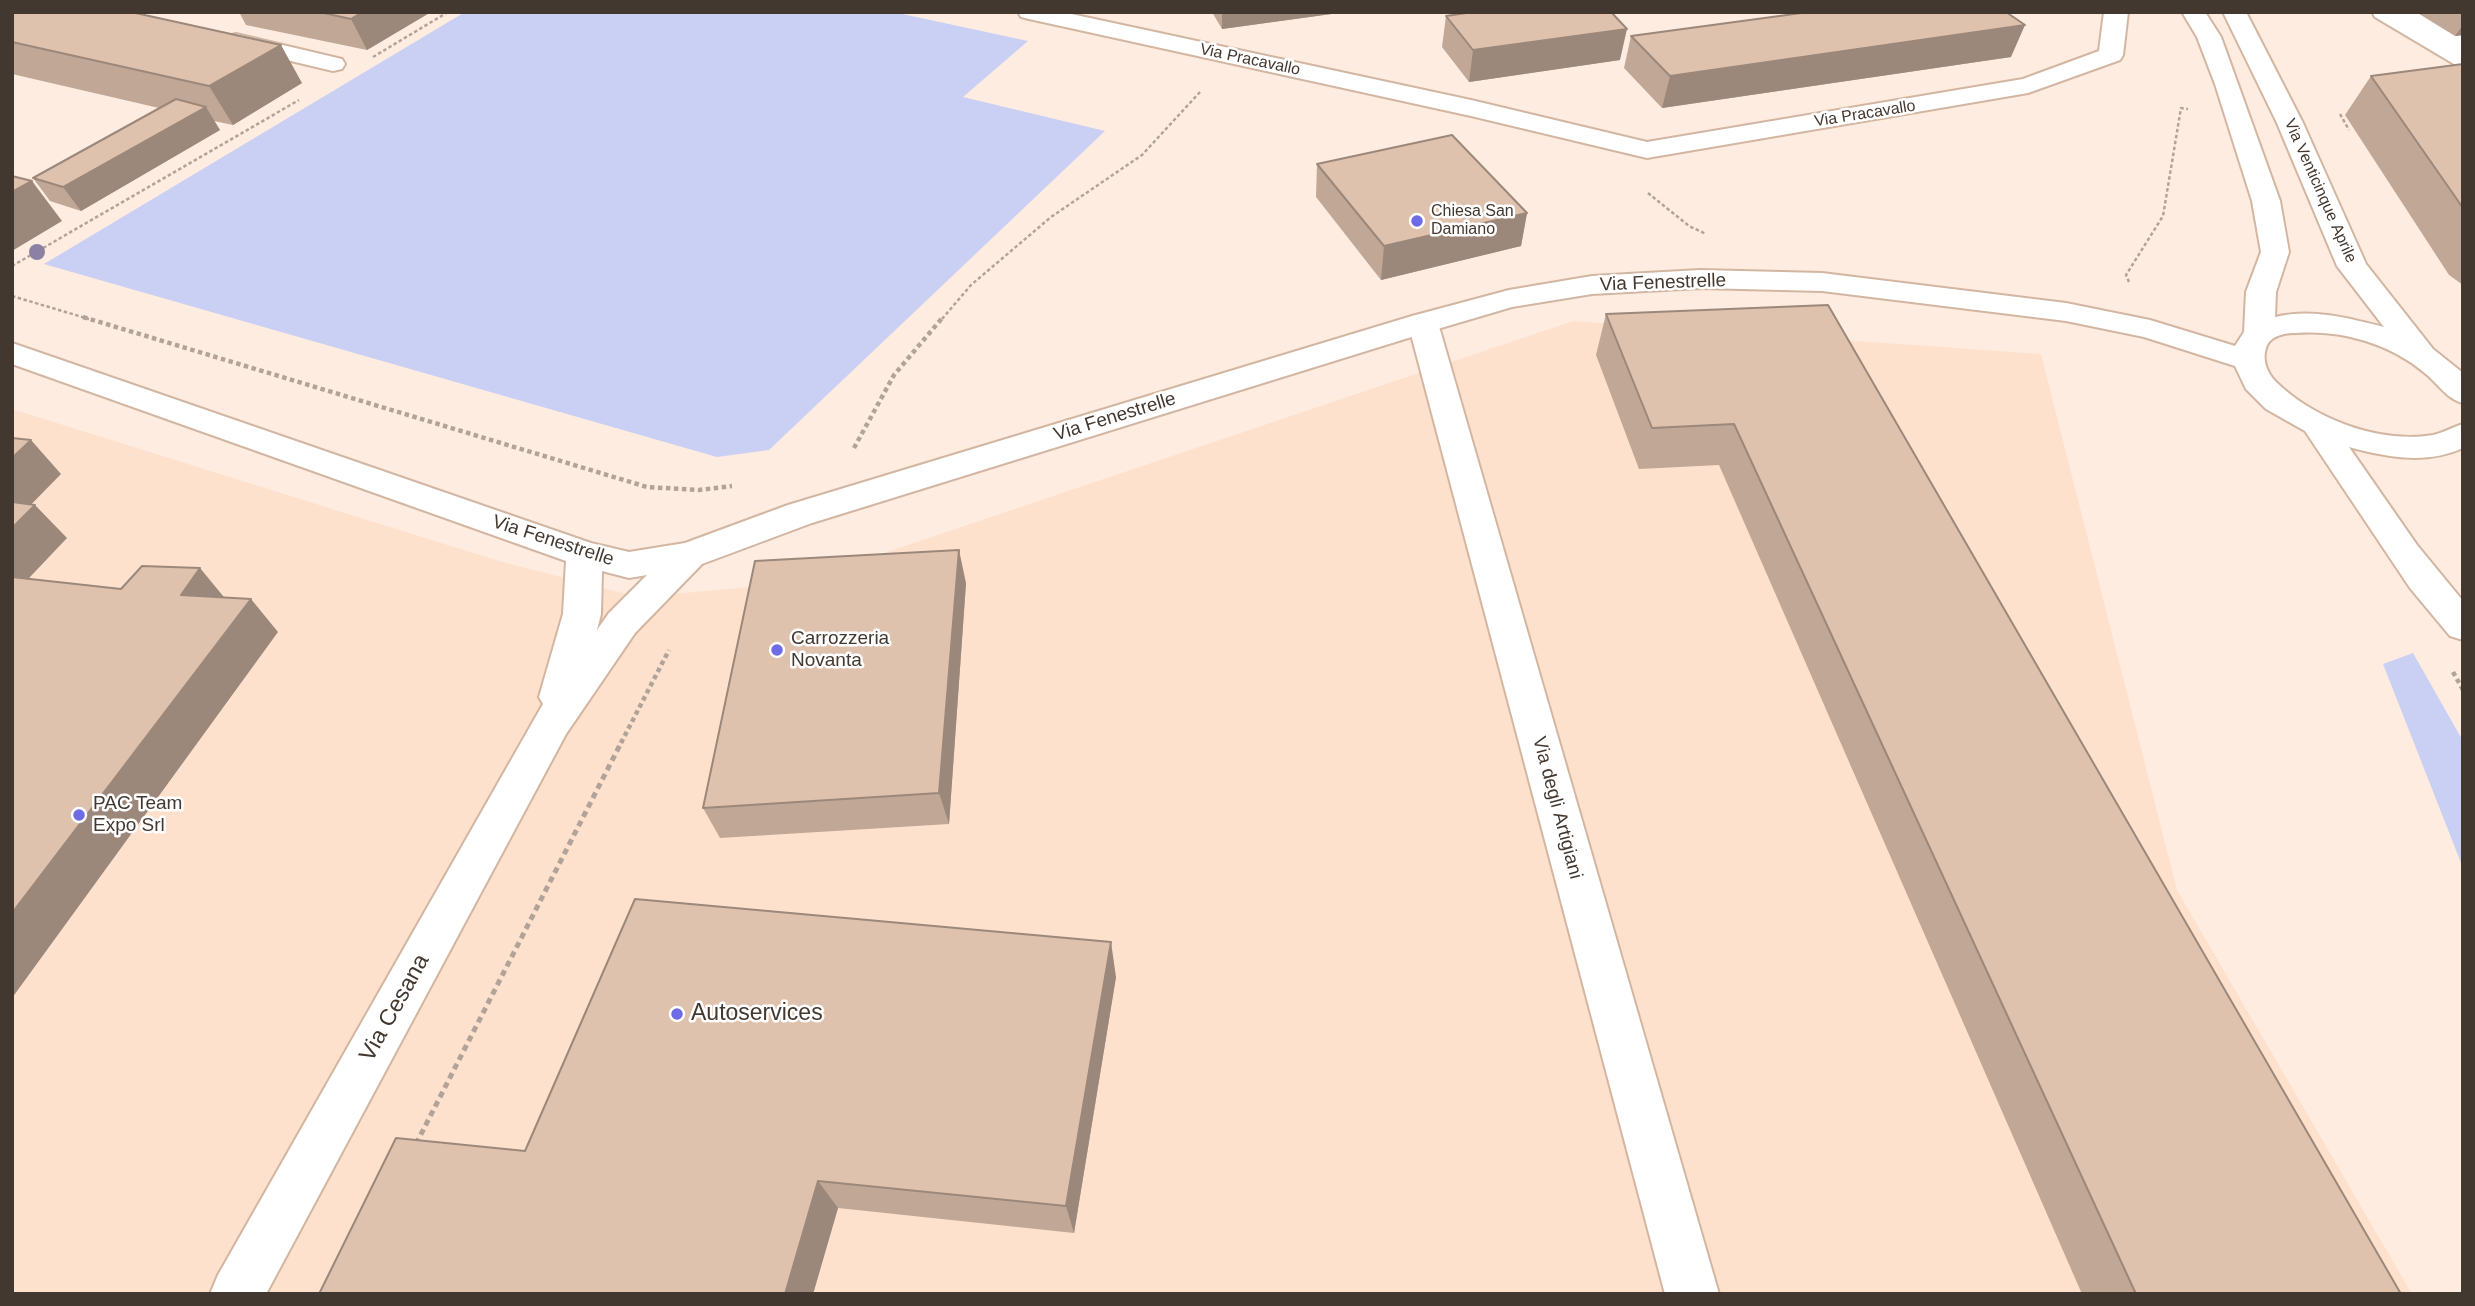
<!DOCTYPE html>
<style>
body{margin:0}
#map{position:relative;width:2475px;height:1306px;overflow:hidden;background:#feece0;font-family:Helvetica,sans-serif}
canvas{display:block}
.frame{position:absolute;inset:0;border:14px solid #433830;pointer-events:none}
</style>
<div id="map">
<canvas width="2475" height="1306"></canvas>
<div class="frame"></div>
</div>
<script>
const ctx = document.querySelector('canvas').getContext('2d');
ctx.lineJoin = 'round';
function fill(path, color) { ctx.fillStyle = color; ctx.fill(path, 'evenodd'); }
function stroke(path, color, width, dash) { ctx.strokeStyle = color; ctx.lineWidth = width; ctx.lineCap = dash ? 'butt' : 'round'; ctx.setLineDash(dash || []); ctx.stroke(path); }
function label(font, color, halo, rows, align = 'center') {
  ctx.font = font + ' Helvetica,sans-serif'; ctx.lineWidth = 5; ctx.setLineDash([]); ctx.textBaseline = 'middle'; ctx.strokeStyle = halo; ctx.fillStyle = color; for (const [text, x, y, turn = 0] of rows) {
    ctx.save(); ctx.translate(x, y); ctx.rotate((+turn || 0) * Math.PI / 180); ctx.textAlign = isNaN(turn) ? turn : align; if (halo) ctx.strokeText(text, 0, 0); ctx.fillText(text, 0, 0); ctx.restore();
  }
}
fill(new Path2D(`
 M1573,321l468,33 136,536 235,404h-2400v-885l487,152 139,36 157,-14z`), '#fee1cd');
fill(new Path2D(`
 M465,12h428l135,29 -65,56 142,34 -336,319 -52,7 -673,-193z
 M2413,653l50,88v127l-80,-204z`), '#cacff4');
const lane = new Path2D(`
 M2396,12h28l39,22v17l-64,-34z`);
const street = new Path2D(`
 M1018,12h44l409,88 176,42 376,-63 76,-28 5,-39h24l-5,43 -3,5 -92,33 -381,65 -176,-42 -442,-97 -8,-2z
 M2372,12h28l63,37v17l-9,-2 -79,-47z
 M236,34l106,25 3,5 -3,5 -9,2 -105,-25 -4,-5 4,-5z
 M1423,314l11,2 4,7 281,971h-54l-257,-971 4,-7z`);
const secondary = new Path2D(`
 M2182,12h23l16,25 59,164 9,51 -13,40 -1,25c36,-9 74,1 109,10l-47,-61 -60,-143 -54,-111h23l57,111 63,141 67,85 30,24v30c-16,-4 -24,-18 -37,-29 -35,-30 -83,-44 -129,-41 -12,0 -27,2 -31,15 -4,12 1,25 10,34 38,37 103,62 157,53 10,-2 20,-8 30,-11v24c-37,17 -77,9 -114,-1l68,98 46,56v39l-13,-4 -40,-48 -105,-157 -39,-22 -20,-20 -11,-23 -91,-29 -78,-16 -244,-30 -122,-3 -108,6 -80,13 -78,23 -622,193 -110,41 -67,69 -69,101 -300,560h-56l8,-19 325,-571 -4,-7 24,-83 3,-53 -554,-197v-21l579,200 38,9 56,-9 103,-38 624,-189 97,-26 83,-14 108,-6 122,3 244,30 84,17 85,26 9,-14 2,-40 15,-40 -9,-51 -37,-117 -18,-47zM602,571l27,7 18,-3 -38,38 -12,17 4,-16z`);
stroke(lane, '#d2b6a2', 3);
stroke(street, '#d2b6a2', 4);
stroke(secondary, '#d2b6a2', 4);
stroke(new Path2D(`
 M373,57l75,-45
 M2340,114l9,16
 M1648,193l41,33 17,8
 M12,266l287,-166
 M2129,282l-3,-7 37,-59 18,-108 7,1
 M12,296l77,23
 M942,319l29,-34 80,-68 91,-62 58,-63`), '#b2a399', 2.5, [3.5, 2.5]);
stroke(new Path2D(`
 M83,317l564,170 52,3 33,-4
 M854,448l40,-73 49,-58
 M2453,672l10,18
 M621,743l48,-93`), '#b2a399', 4.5, [4.5, 3.5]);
stroke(new Path2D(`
 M416,1144l206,-403`), '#b2a399', 5, [6, 4.5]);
fill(lane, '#fff');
fill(street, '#fff');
fill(secondary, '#fff');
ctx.fillStyle = '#8c81a4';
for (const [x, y] of [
 [37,252]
]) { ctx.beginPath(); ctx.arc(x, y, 8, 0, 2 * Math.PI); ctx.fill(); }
fill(new Path2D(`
 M12,12l290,71 -69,42 -19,-4 6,9 -139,81 -31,-10 -17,-23 126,-70 -147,-34z
 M239,12h192l-64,38 -121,-25z
 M1212,12h134l-124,17z
 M1461,12h150l9,48 -151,22 -27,-35 4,-31 16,-2z
 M2416,12h47v23l-8,1z
 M1631,36l380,21 -349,51 -38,-40z
 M2463,64v221l-14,-10 -104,-160 26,-39z
 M1317,164l210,49 -6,33 -140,34 -65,-83z
 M1828,305l573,989h-319l-363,-829 -80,4 -43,-114 10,-41z
 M966,583l-17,241 -229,14 -17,-30z
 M1116,977l-42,256 -236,-25 -25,86h-494l206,-143z`), '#c0a796');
fill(new Path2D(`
 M362,12h69l-64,38 -16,-31z
 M1222,12h124l-124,17z
 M2025,25l-14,32 -349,51 8,-32z
 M2463,25v10l-8,1z
 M1627,29l-7,31 -151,22 4,-32z
 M281,45l21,38 -69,42 -24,-39z
 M206,107l14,23 -139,81 -18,-24z
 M32,181l30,40 -50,30v-59z
 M1527,213l-6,33 -140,34 3,-34z
 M31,440l30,34 -49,50v-66z
 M35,505l32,33 -55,58v-68z
 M959,550l7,33 -17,241 -10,-31z
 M200,568l28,34 -47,-7z
 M251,599l27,33 -266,366v-85z
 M1111,942l5,35 -42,256 -8,-27z
 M818,1181l20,27 -25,86h-28z`), '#9c887a');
const building = new Path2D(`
 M12,12h119l150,33 -72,41 -197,-44z
 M319,12h43l-11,7z
 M1473,12h138l16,17 -154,21 -27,-34z
 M1809,12h197l19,13 -355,51 -39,-40z
 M2463,64v144l-92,-132z
 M176,99l30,8 -143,80 -30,-9z
 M1452,135l75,78 -143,33 -67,-82z
 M12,176l20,5 -20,11z
 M1828,305l573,989h-265l-402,-870 -82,4 -46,-114z
 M12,438l19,2 -19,18z
 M12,502l23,3 -23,23z
 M959,550l-20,243 -236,15 52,-247z
 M142,566l58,2 -19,27 70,4 -239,314v-336l109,12z
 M635,899l476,43 -45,264 -248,-25 -33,113h-466l77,-156 129,13z`);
fill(building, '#dfc2ae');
stroke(building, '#9c887a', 2);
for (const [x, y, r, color] of [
 [1417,221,7,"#6d6be5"],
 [777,650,7,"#6d6be5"],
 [79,815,7,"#6d6be5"],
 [677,1014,7,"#6d6be5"]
]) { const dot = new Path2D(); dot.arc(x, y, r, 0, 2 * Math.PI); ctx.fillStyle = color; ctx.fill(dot); stroke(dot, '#fff', 2.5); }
label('16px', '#433830', '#fff', [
 ["Via Pracavallo",1250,60,12],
 ["Via Pracavallo",1865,114,-9],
 ["Via Venticinque Aprile",2320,191,66]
]);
label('16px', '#433830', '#fff', [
 ["Chiesa San",1431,212],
 ["Damiano",1431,230]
], 'left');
label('19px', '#433830', '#fff', [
 ["Via Fenestrelle",1663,283,-2],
 ["Via Fenestrelle",1115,417,-17],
 ["Via Fenestrelle",553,541,18],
 ["Via degli Artigiani",1557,808,75]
]);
label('19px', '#433830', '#fff', [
 ["Carrozzeria",791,639],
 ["Novanta",791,661],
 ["PAC Team",93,804],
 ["Expo Srl",93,826]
], 'left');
label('23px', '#433830', '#fff', [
 ["Via Cesana",395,1008,-61]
]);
label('23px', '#433830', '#fff', [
 ["Autoservices",691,1014]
], 'left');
</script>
